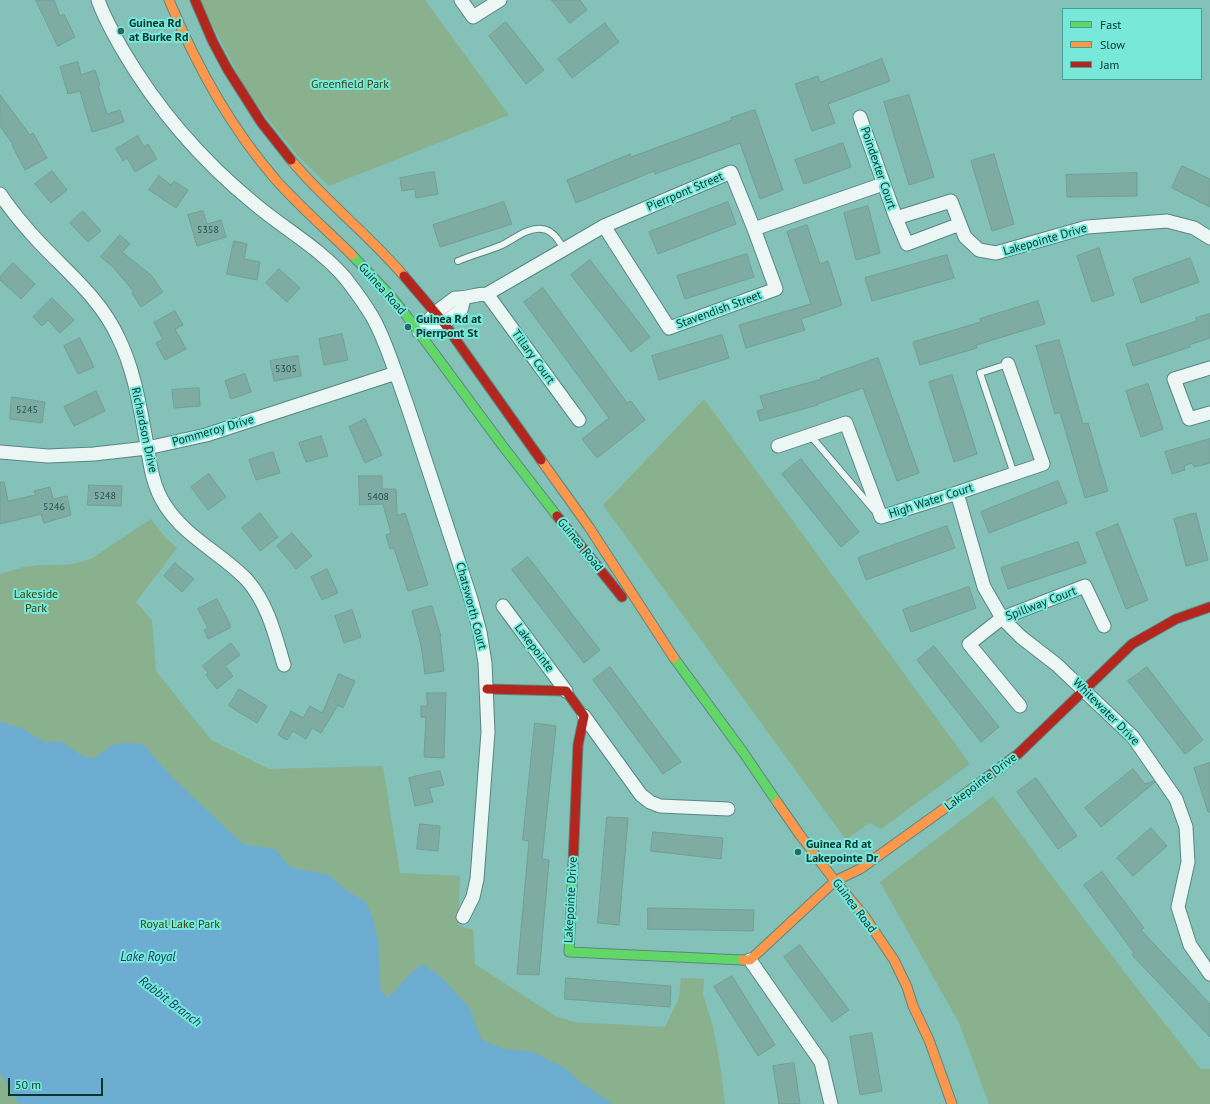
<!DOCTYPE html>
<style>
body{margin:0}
#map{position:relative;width:1210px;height:1104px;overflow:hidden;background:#83c1b9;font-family:"PT Sans",sans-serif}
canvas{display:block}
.legend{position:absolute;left:1062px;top:8px;width:140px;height:72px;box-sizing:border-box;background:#77e8da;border:1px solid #47a096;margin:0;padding:5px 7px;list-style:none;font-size:12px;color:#003530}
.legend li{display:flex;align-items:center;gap:8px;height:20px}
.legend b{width:20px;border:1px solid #47a096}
.scale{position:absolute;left:8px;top:1078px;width:95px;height:18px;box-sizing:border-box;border:2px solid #003530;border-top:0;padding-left:5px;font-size:12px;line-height:14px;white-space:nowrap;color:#003530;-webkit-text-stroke:3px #77e8da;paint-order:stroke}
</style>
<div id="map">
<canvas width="1210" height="1104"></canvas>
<ul class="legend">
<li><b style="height:5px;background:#63d668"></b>Fast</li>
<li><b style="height:5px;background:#ff974d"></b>Slow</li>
<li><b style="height:5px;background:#b3261e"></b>Jam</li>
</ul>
<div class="scale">50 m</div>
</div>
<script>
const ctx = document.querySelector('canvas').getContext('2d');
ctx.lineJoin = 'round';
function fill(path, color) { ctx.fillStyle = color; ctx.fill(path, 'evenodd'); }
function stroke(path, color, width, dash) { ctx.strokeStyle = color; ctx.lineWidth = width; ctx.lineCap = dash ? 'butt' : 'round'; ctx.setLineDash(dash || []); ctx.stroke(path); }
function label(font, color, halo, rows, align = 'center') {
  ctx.font = font + ' "PT Sans",sans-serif'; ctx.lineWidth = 4; ctx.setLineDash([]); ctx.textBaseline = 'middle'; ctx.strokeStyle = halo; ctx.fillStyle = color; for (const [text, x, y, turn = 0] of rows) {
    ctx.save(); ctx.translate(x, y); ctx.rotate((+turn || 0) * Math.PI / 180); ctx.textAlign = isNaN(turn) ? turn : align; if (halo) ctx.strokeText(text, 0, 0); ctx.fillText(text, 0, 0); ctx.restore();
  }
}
fill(new Path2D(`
 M199,0h226l84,115 -180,71 -32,-31 -47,-58z
 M704,399l266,365 -89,65 -12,-6 -23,17 -243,-335z
 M151,519l14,18 12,11 -41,54 16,18 4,51 55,69 58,29 114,-3 17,107 60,3 -2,49 7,3 8,1 2,35 80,52 19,6 91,5 14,-29 2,-20 23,1 -1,15 10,33 8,44 4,33h-725v-530c8,-2 16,-5 24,-7 25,-5 43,3 70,-10z
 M993,796c68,93 136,184 208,273h9v35h-221l-30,-81 -79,-141z`), '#8ab18e');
fill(new Path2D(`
 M0,722l22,6 24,15 15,-2 18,13 14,5 19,-14 14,-2 17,1 26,30 74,70 32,5 15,18 39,8 17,15 20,12 8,19 5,26 1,42 8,9 21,-23 13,-11 18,12 30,32 5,16 7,16 22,9 29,3 33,17 15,14 32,21h-594l-19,-31z`), '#6dadd2');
const building = new Path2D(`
 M36,0h18l6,16 4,-2 11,23 -17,9z
 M552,0h28l7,10 -17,13z
 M506,22l38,48 -18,14 -37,-48z
 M605,23l14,19 -47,36 -14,-19z
 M882,59l8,22 -62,23 7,19 -23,8 -17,-47 23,-8 2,6z
 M78,62l3,13 14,-5 5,15h-2l9,29 13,-4 4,12 -32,10 -12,-41 -12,3 -8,-27z
 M0,95l30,40 3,-2 14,25 -22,12 -13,-25 1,-1 -13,-18z
 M909,95l25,82 -25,8 -25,-83z
 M755,110l28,80 -23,9 -20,-56 -85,31 -1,-3 -78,32 -9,-23 63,-26 1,3 101,-37 -1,-2z
 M138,136l6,11 4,-3 9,15 -22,13 -8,-14 -4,3 -7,-12z
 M843,143l8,24 -47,17 -9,-24z
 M994,154l20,70 -22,7 -21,-70z
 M1182,166l28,13v28l-38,-19z
 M52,171l15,19 -16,13 -16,-19z
 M434,172l4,22 -22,4 -1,-9 -13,2 -2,-13z
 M1137,173v23l-70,1 -1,-22z
 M159,176l12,9 3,-4 14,9 -12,18 -27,-18z
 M504,202l8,22 -72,23 -7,-22z
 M728,202l8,22 -78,30 -9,-22z
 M868,206l12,47 -24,7 -12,-47z
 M83,211l18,20 -13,11 -18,-19z
 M203,211l4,13 14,-4 5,17 -29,9 -9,-31z
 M807,225l13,39 8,-3 14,44 -41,14 4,11 -59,18 -7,-23 72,-21 -24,-72z
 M120,235l10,9 -8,8 29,23 12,17 -22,15 -9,-14 2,-1 -21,-25 -12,-10z
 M234,241l13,3 -3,15 16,3 -3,18 -30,-6z
 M1099,248l15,47 -22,7 -15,-46z
 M747,254l7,23 -69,22 -8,-23z
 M947,255l7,23 -82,23 -7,-23z
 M1190,258l9,24 -58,21 -8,-24z
 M590,260l60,77 -19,15 -60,-77z
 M13,263l22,21 -14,15 -21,-19v-3z
 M279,269l21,19 -13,14 -21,-19z
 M543,288l84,115 4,-2 14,19 -48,38 -15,-19 27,-21 -85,-116z
 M52,298l22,22 -14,13 -12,-13 -6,6 -9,-9z
 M1038,301l7,23 -69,21 1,3 -57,17 -7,-23 68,-20 -1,-3z
 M175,311l8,14 -8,4 11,20 -21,11 -9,-17 7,-4 -9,-16z
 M1210,314v24l-21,7 1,2 -57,19 -7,-22 71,-23 -1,-3z
 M342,334l6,26 -24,5 -5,-26z
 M722,335l7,23 -70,22 -7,-24z
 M80,338l14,29 -16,7 -14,-28z
 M1059,340l24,84 5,-1 20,68 -23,7 -25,-86 -5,2 -19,-68z
 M298,356l3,20 -27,5 -4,-20z
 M878,358l41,115 -22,8 -34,-93 -46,16 1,1 -58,16 -3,-10 7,-2 -4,-13 62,-17 -1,-1z
 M245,374l6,18 -20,7 -6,-18z
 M952,375l25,79 -23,8 -25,-80z
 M1148,384l15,45 -22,8 -15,-46z
 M199,388l1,18 -26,2 -2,-18z
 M96,391l9,20 -31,15 -10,-19z
 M12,397l33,5 -3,21 -32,-4z
 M365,419l17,36 -17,8 -16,-36z
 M321,436l7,20 -22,6 -7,-19z
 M1210,439v24l-16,4 -2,-4 -8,3 1,4 -13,4 -7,-22z
 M273,452l7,21 -24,7 -7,-20z
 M801,459l58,73 -18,15 -59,-73z
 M209,474l17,23 -18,13 -17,-23z
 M359,476h23v13h14l1,27 8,-3 23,72 -20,6 -14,-43 -4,1 -4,-14 5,-2 -8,-29 -23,1z
 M1058,481l9,22 -78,30 -8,-21z
 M4,482l4,19 28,-6 -2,-4 16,-4 3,12 14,-3 4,19 -27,8 -3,-9 -41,10v-41z
 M89,485l33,1 -1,20 -33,-1z
 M260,513l18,24 -18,14 -18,-23z
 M1196,513l12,47 -22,6 -12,-47z
 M1118,524l30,76 -22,9 -30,-76z
 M947,526l8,22 -89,32 -8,-22z
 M292,533l20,23 -16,13 -19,-23z
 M1078,542l8,21 -78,26 -7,-21z
 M528,557l72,93 -16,13 -72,-93z
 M175,563l19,16 -12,13 -18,-16z
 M327,569l11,24 -16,7 -11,-23z
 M969,587l7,21 -65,24 -8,-22z
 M217,599l13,25v4l-22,11 -4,-9 4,-2 -10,-19z
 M432,606l9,30 -1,1 4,34 -19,3 -4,-29 -9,-34z
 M352,610l9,27 -17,6 -9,-27z
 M231,643l9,12 -15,11 8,10 -16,13 -11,-14 2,-2 -5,-7z
 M934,646l65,81 -18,15 -64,-82z
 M610,667l71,95 -18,12 -70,-94z
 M1147,667l56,73 -18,14 -57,-73z
 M339,674l16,7 -12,27 -5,-3 -17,28 -9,-5 -6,11 -13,-8 -6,9 -9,-5 13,-24 12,7 7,-12 12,7z
 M239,689l28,17 -10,17 -28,-17z
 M427,693h19l-2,65 -20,-1 2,-40h-5v-11h6z
 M535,723l21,3 -14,133 7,1 -10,115 -22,-1 12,-133 -6,-1z
 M1210,763v49h-2l-14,-44z
 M1133,769l12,15 9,-3 1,1 -54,45 -16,-19z
 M440,771l4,14 -15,3 4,14 -18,4 -6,-28z
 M1036,778l41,58 -19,13 -41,-57z
 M607,817l21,1 -9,107 -21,-2z
 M420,824l20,2 -2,25 -21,-2z
 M1151,828l16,18 -34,30 -16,-18z
 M653,832l70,6 -2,21 -70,-8z
 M1102,872l42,56 -3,2 69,74v33l-78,-82 2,-2 -50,-68z
 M648,908l106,2 -1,21 -105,-2z
 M800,945l49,65 -17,12 -48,-65z
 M732,976l43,69 -17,11 -44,-69z
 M566,978l105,8 -1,21 -105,-8z
 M872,1033l10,58 -22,4 -10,-58z
 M794,1063l6,41h-21l-6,-38z`);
fill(building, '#7eaca2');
stroke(building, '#719f95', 1);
const lane = new Path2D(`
 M458,261c14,-6 30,-10 44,-16 12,-6 26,-18 40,-16 11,1 17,12 22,20
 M1008,364l-28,9 34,101
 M810,435l63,74`);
const street = new Path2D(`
 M98,0c6,17 15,33 24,49 35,60 80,112 134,156 30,25 65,44 90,74 10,13 19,25 27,39 9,16 15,33 21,50 9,25 18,51 26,76 17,52 34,104 51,155l9,33 5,31 3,69 -11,147 -4,18 -10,20
 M461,0l12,17 27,-17
 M860,117l36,101 55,-17 14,36 14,13 17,3 91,-26 80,-6 27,7 16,10
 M0,194c11,16 24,32 38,47 29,31 62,57 80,96 17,34 22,72 29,108 3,20 6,42 18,60 20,32 56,48 82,75 21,24 28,55 37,85
 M896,218l11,26 53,-20
 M754,229l129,-45
 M487,294l92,126
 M436,326l8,-3 17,-13 3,-11
 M419,332l16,-19 20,-15c12,1 19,-4 32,-4l117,-68 127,-54 23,57 22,60 -107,39 -65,-102
 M1210,368l-36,11 15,40 21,-6
 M778,446l68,-23 35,94 76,-24 86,-29 -35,-100
 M0,452l48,4 46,-2 53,-6 59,-13 190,-62
 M957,493l27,94 18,31 19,19 36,28 76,72 43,62 10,28 2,35 -10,45 12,38 20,29
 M503,606l63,85
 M1020,706l-51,-62 33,-26 83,-32 19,40
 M584,716l57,79 9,7 10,4 68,3
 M750,960l71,102 10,42`);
const fast = new Path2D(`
 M352,255l37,39 17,21 96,130 55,71
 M674,658l69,94 34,50
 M573,865l-4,87 174,8`);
const slow = new Path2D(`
 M169,0c27,65 61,127 107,180 24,27 51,50 76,75
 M291,160c35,42 78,75 113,116
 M541,460l48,67 85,131
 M777,802l23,33 35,46 30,36 29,43 13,27 6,19 16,34 23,64
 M743,960h7l85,-79 25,-12 113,-81`);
const jam = new Path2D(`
 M195,0l18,42 15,28 33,52 30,38
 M404,276l40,47 97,137
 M557,516l65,81
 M487,689l79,2 18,25 -6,29 -5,120
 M973,788l45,-34 114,-110 44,-25 34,-12`);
stroke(lane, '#598781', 8);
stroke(street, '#598781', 15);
stroke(fast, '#598781', 11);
stroke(slow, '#598781', 11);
stroke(jam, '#598781', 11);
stroke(lane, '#ecf6f4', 6);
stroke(street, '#ecf6f4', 13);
stroke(fast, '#63d668', 9);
stroke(slow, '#ff974d', 9);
stroke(jam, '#b3261e', 9);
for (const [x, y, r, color] of [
 [121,31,4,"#2e6660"],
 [408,327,4,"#2e6660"],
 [798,852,4,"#2e6660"]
]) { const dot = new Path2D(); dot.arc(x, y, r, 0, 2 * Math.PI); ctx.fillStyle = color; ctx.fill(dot); stroke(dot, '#77e8da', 1.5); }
label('10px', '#20534d', null, [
 ["5358",208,230],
 ["5305",286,369],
 ["5245",27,410],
 ["5248",105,496],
 ["5408",378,497],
 ["5246",54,507]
]);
label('bold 12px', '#003530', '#77e8da', [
 ["Guinea Rd",129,24],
 ["at Burke Rd",129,38],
 ["Guinea Rd at",416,320],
 ["Pierrpont St",416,334],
 ["Guinea Rd at",806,845],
 ["Lakepointe Dr",806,859]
], 'left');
label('12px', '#33430c', '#77e8da', [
 ["Greenfield Park",350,85],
 ["Lakeside",36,595],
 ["Park",36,609],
 ["Royal Lake Park",180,925]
]);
label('12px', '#003530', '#77e8da', [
 ["Poindexter Court",878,168,71],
 ["Pierrpont Street",685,192,-23],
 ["Lakepointe Drive",1045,240,-16],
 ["Guinea Road",382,289,48],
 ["Stavendish Street",719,310,-20],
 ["Tillary Court",533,357,54],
 ["Richardson Drive",144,430,78],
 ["Pommeroy Drive",213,431,-16],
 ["High Water Court",931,501,-18],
 ["Guinea Road",580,545,51],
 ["Spillway Court",1041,604,-21],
 ["Chatsworth Court",471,606,75],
 ["Lakepointe",534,648,53],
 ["Whitewater Drive",1106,712,45],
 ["Lakepointe Drive",981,782,-37],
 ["Lakepointe Drive",571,900,-87],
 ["Guinea Road",854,906,53]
]);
label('italic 13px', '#0e4064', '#77e8da', [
 ["Lake Royal",148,957],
 ["Rabbit Branch",170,1002,37]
]);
</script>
